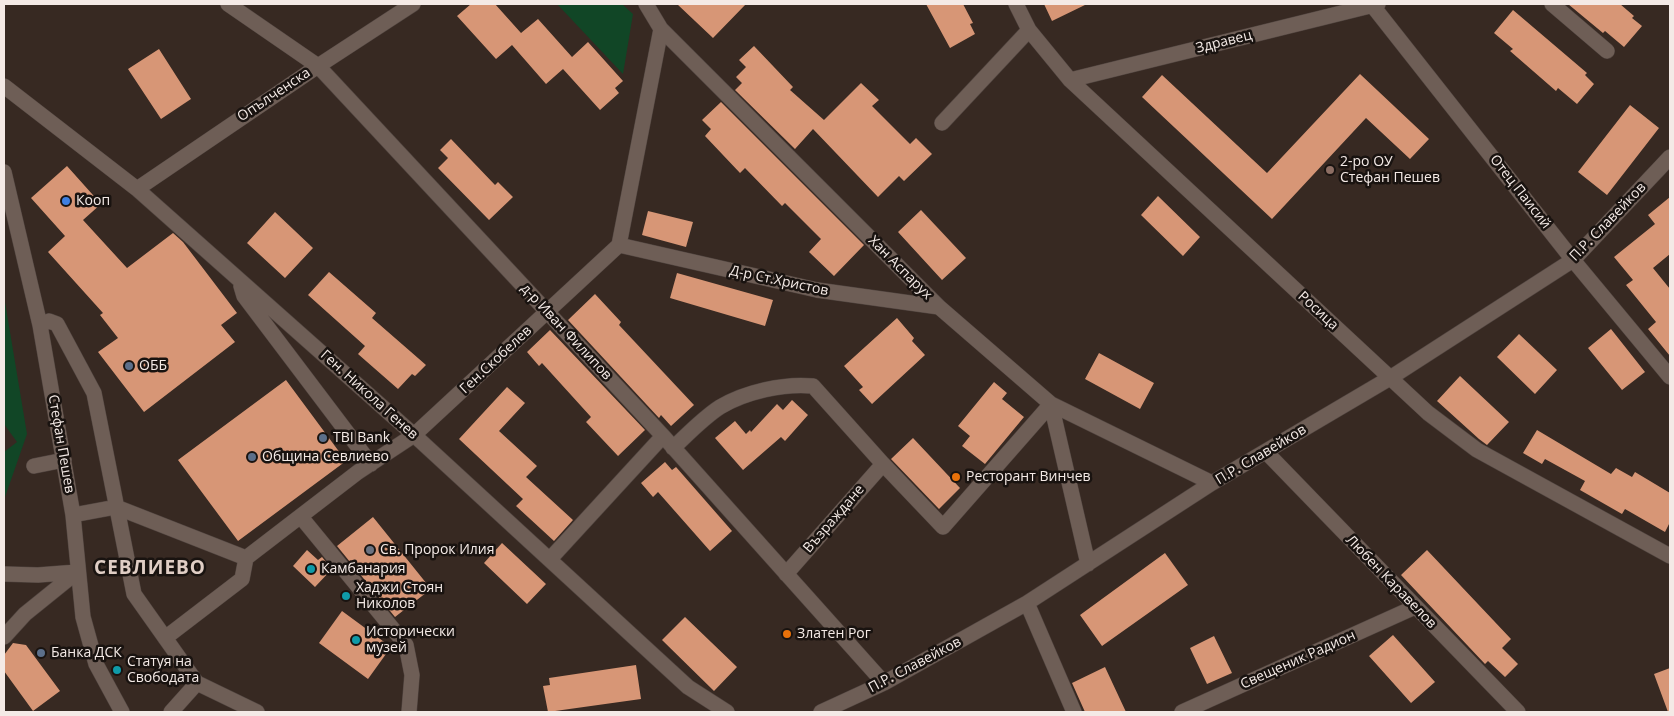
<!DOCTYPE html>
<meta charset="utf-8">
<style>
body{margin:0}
#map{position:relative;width:1674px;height:716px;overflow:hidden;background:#372922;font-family:"Open Sans",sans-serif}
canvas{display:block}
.frame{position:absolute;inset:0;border:5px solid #f4eae6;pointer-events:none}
</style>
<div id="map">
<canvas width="1674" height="716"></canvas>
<div class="frame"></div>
</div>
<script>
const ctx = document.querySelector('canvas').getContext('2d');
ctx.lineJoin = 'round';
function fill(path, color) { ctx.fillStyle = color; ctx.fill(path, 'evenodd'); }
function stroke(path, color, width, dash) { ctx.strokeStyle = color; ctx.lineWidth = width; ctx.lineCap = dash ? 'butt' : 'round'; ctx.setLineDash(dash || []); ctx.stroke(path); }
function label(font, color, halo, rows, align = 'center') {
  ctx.font = font + ' "Open Sans",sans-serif'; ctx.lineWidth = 5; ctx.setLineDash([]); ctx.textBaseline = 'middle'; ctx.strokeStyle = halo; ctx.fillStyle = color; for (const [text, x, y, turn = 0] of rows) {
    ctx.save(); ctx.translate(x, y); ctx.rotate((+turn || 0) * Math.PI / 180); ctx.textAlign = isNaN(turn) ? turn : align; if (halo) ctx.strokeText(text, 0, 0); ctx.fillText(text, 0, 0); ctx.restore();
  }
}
fill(new Path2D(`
 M557,4h65l11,10 -10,60z
 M4,296l23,138 -23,66v-48l13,-10 -13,-18z`), '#114626');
fill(new Path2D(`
 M471,4h24l26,29 17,-14 34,38 16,-15 35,39 -8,7 4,5 -19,17 -37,-41 -17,15 -34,-39 -16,14 -39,-43z
 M677,4h69l-33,34z
 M926,4h37l10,19 -3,1 5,10 -25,14z
 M1044,4h43l-35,17z
 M1568,4h52l14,12 -2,2 10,8 -18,21 -19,-16 -2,2z
 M1513,10l74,63 -2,2 9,9 -17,20 -19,-16 -2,3 -46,-40 3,-2 -19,-16z
 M754,46l39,41 -3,3 34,30 37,-37 18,17 -7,6 38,38 6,-6 16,16 -28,27 -5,-5 -21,21 -65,-68 -18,20 -60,-59 7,-7 -6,-6 10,-10 -7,-7z
 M159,49l32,50 -30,20 -33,-50z
 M1360,74l69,65 -19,20 -44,-41 -94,101 -130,-122 20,-22 105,98z
 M721,102l143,143 -30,31 -25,-24 12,-13 -36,-36 -3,3 -37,-38 -5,5 -35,-37 6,-7 -9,-9z
 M1630,105l29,23 -52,67 -29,-23z
 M451,139l44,46 3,-3 15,15 -24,23 -51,-52 10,-10 -8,-8z
 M67,166l34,38 -18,16 44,48 46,-35 10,9 54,71 -16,12 14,17 -91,70 -46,-60 20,-14 -18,-23 3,-2 -55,-61 17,-16 -34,-38z
 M1158,196l42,41 -17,19 -42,-41z
 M1670,197v57l-17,14 17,21v67l-22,-27 8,-7 -30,-37 7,-5 -19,-23 41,-33 -7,-9z
 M921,210l45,48 -24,22 -44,-48z
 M648,211l45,11 -7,25 -44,-12z
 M275,212l38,36 -28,30 -38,-35z
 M329,272l47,41 -4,5 54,47 -11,11 -3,-2 -14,15 -40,-35 7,-8 -57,-51z
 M677,273l96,27 -8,26 -95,-28z
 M595,294l26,28 -2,3 75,80 -23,21 -10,-11 -2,3 -91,-98z
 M897,318l17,20 -2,3 13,14 -53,49 -13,-14 4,-3 -19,-21z
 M1611,329l34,43 -23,18 -34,-42z
 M550,330l95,100 -27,26 -32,-34 5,-5 -49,-54 -3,3 -12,-14z
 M1519,334l38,36 -22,24 -38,-37z
 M1099,353l55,30 -14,26 -55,-30z
 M1460,376l49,46 -22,23 -8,-6 -42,-38z
 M286,380l60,81 -108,80 -60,-81z
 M994,382l13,11 -5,6 22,18 -39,47 -23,-18 8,-10 -12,-10z
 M507,387l18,16 -26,28 38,35 -11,11 47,43 -19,21 -38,-35 7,-7 -64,-60z
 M792,400l16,15 -23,26 -4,-4 -38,33 -28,-32 20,-17 11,13 4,-4 1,2 26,-28 6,6z
 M1537,430l74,44 5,-6 16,9 3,-5 35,21v29l-5,10 -40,-23 -3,5 -42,-24 5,-9 -40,-22 -3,5 -19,-11z
 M913,438l47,50 -21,21 -48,-50z
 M665,462l7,8 4,-3 56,64 -22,20 -52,-59 -5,5 -12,-14z
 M373,517l58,72 -36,28 -58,-71z
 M502,543l44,41 -19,20 -43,-41z
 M307,550l11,10 4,-3 10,12 -17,18 -22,-21z
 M1427,550l84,89 -9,9 16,16 -13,13 -17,-16 -3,3 -84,-89z
 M1165,553l23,32 -86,61 -22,-31z
 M342,611l49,36 -23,32 -49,-36z
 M685,617l52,50 -23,24 -52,-51z
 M1393,635l42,47 -24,21 -42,-47z
 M1214,636l18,37 -25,11 -17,-36z
 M13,643l13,2 34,46 -27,20 -29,-40v-16z
 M636,665l5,34 -93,13 -5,-26 7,-1 -1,-7z
 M1105,667l21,45h-41l-13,-29z
 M1670,668v44h-2l-14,-38z`), '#d79676');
const minor = new Path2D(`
 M228,4l90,62 345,370 221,247
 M646,4l15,25 278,278 112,97 37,160
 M1016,4l13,26 41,50 358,333 49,37 193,106
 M1552,4l55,47
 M1372,5l201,255 97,117
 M1070,80l308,-76
 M4,86l133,103 277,246 274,252 39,25
 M942,123l87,-93
 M4,172l36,153 33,190 10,102 13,47 26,48
 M137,189l181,-123 95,-62
 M619,245l198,45 122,17
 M241,286l3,10 127,168
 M40,325l9,-4 8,3 37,69 40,201 63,89 60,29
 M673,448c15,-14 30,-30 47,-41 25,-15 64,-24 93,-21l70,78 60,63 108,-123 161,79
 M1266,452l252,260
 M34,466l30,-6
 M73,515l43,-8 130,51 112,-86 56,-37 205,-190 42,-216
 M301,517l105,128 6,30 -3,37
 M550,559l113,-123
 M4,574l34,1 39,-3
 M786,574l97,-110
 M1027,603l47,109
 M4,637l21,-23 52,-42
 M165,638l77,-59 4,-21
 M171,712l26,-29
 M821,712l63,-29 143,-80 185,-120 178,-105 183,-118 97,-103
 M1182,712l233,-105`);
stroke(minor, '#514540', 16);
stroke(minor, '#6e5e56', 15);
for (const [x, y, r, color] of [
 [1330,170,5,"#8d6e63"],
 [66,201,5,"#3f7fe0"],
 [129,366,5,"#5c6f8a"],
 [323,438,5,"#5c6f8a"],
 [252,457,5,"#5c6f8a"],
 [956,477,5,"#e8710a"],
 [370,550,5,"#6b7280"],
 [311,569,5,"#0f9aa8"],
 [346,596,5,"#0f9aa8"],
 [787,634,5,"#e8710a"],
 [356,640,5,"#0f9aa8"],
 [41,653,5,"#5c6f8a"],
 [117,670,5,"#0f9aa8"]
]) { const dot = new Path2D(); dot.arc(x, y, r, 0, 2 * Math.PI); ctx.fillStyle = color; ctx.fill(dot); stroke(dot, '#191310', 2); }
label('14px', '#f4eae6', '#191310', [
 ["Здравец",1224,42,-14],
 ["Опълченска",274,95,-34],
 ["Отец Паисий",1520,192,52],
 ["П.Р. Славейков",1608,222,-46],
 ["Хан Аспарух",900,268,45],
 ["Д-р Ст.Христов",779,281,12],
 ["Росица",1318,311,43],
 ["д-р Иван Филипов",566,332,47],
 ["Ген.Скобелев",496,360,-43],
 ["Ген. Никола Генев",369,395,42],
 ["Стефан Пешев",61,444,80],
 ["П.Р. Славейков",1261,455,-31],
 ["Възраждане",834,519,-49],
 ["Любен Каравелов",1391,582,46],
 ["Свещеник Радион",1298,660,-24],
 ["П.Р. Славейков",915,665,-28]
]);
label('14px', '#f4eae6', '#191310', [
 ["2-ро ОУ",1340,162],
 ["Стефан Пешев",1340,178],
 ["Кооп",76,201],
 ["ОББ",139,366],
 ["TBI Bank",333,438],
 ["Община Севлиево",262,457],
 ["Ресторант Винчев",966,477],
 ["Св. Пророк Илия",380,550],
 ["Камбанария",321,569],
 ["Хаджи Стоян",356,588],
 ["Николов",356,604],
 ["Исторически",366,632],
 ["музей",366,648],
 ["Златен Рог",797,634],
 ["Банка ДСК",51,653],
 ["Статуя на",127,662],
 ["Свободата",127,678]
], 'left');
ctx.letterSpacing = '1px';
label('bold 19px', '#e0cec5', '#191310', [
 ["СЕВЛИЕВО",150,569]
]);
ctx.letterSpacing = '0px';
</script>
